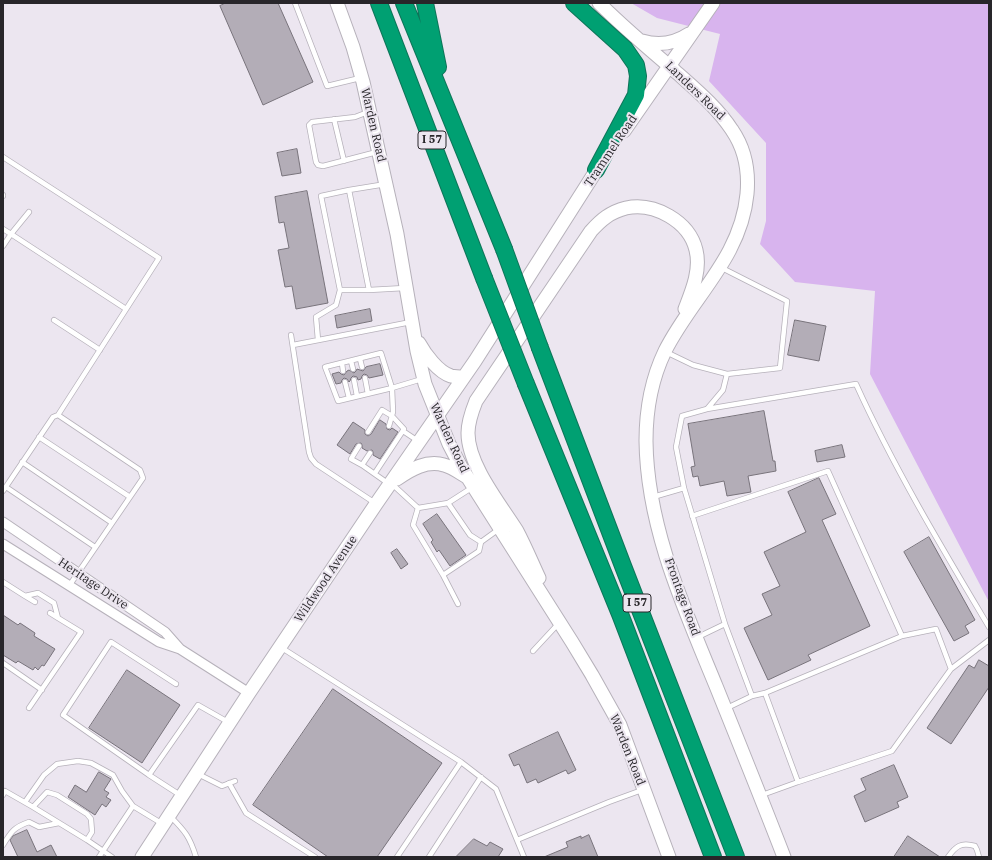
<!DOCTYPE html>
<style>
body{margin:0}
#map{position:relative;width:992px;height:860px;overflow:hidden;background:#ece6f0;font-family:"IBM Plex Serif",serif}
canvas{display:block}
.frame{position:absolute;inset:0;border:4px solid #28262a;pointer-events:none}
</style>
<div id="map">
<canvas width="992" height="860"></canvas>
<div class="frame"></div>
</div>
<script>
const ctx = document.querySelector('canvas').getContext('2d');
ctx.lineJoin = 'round';
function fill(path, color) { ctx.fillStyle = color; ctx.fill(path, 'evenodd'); }
function stroke(path, color, width, dash) { ctx.strokeStyle = color; ctx.lineWidth = width; ctx.lineCap = dash ? 'butt' : 'round'; ctx.setLineDash(dash || []); ctx.stroke(path); }
function label(font, color, halo, rows, align = 'center') {
  ctx.font = font + ' "IBM Plex Serif",serif'; ctx.lineWidth = 4; ctx.setLineDash([]); ctx.textBaseline = 'middle'; ctx.strokeStyle = halo; ctx.fillStyle = color; for (const [text, x, y, turn = 0] of rows) {
    ctx.save(); ctx.translate(x, y); ctx.rotate((+turn || 0) * Math.PI / 180); ctx.textAlign = isNaN(turn) ? turn : align; if (halo) ctx.strokeText(text, 0, 0); ctx.fillText(text, 0, 0); ctx.restore();
  }
}
fill(new Path2D(`
 M631,3h358v599l-119,-228 5,-83 -80,-9 -35,-38 6,-23v-78l-57,-62 11,-47 -63,-16z`), '#d8b4ee');
const building = new Path2D(`
 M226,3h52l35,79 -50,23 -43,-99z
 M297,149l4,24 -19,3 -5,-23z
 M307,191l21,112 -32,6 -4,-23 -7,1 -7,-37 11,-2 -5,-26 -5,1 -4,-26z
 M370,309l2,12 -35,7 -2,-12z
 M795,320l31,6 -7,35 -31,-6z
 M380,364l3,11 -14,3 -2,-3 -3,-1 -2,2 -1,3 -3,1 -1,-3 -4,-1 -2,2 -1,3 -1,1 -2,-3 -3,-1 -2,2 -1,3 -5,1 -4,-10 7,-2 2,2 3,1 3,-4 2,-1 5,3 2,-2 1,-2 6,2 3,-4z
 M764,411l9,50h2l1,10 -28,5 3,16 -24,4 -3,-15 -24,5 -2,-10 -5,1 -2,-10 4,-1 -7,-42z
 M380,420l6,4 1,5 3,1 2,-2 6,4 -18,27 -7,-4v-3l-1,-2 -5,1 -5,-3v-3l-1,-2 -5,1 -6,10 -13,-9 16,-23 12,8v4l3,2 3,-2z
 M842,445l3,12 -28,5 -2,-11z
 M819,478l17,36 -14,6 48,106 -62,29 3,5 -43,20 -24,-52 28,-13 -10,-21 18,-8 -16,-34 42,-20 -18,-40z
 M437,514l29,41 -16,11 -11,-16 -2,2 -6,-10 2,-2 -10,-16z
 M929,537l46,83 -10,6 4,7 -15,8 -50,-89z
 M397,549l11,15 -7,5 -10,-16z
 M3,615l15,10 2,-2 15,10 -1,3 21,13 -11,17 -2,-1 -4,5 -3,-3 -2,3 -15,-9 -2,2 -13,-8z
 M979,660l10,6v21l-38,57 -24,-16 42,-63 5,3z
 M127,670l53,35 -38,58 -53,-35z
 M333,689l109,74 -65,94h-49l-75,-52z
 M558,732l18,38 -8,4 -2,-4 -28,13 -2,-4 -9,4 -8,-19 -5,2 -5,-11z
 M894,765l14,32 -11,5 2,5 -34,15 -11,-26 12,-6 -5,-11z
 M99,772l12,7 -7,11 5,3 -3,4 5,3 -5,7 -4,-3 -7,11 -27,-18 7,-12 11,7z
 M27,830l10,22 14,-7 6,12h-39l-8,-17 3,-4z
 M589,835l9,22h-54l24,-10 -2,-5 15,-6v2z
 M908,836l32,21h-46z
 M474,839l13,7 3,-4 13,7 -5,8h-42z`);
fill(building, '#b3adb7');
stroke(building, '#78737b', 1);
const lane = new Path2D(`
 M295,3l32,83 33,-8
 M368,112l-13,5 -43,5 -3,3 7,37 2,3 5,1 54,-14
 M334,119l10,42
 M3,157l156,101 -101,157
 M386,184l-37,6 20,100 36,-2
 M349,190l-28,6 19,94h29
 M3,196v-1
 M3,229l8,5 18,-22
 M3,246l8,-12 115,75
 M54,320l46,30
 M291,335l18,117 2,6 5,6 59,39
 M318,340l-2,-23 20,-12 4,-15
 M293,345l118,-23
 M666,352l27,13 34,9 53,-6 7,-67 -67,-34
 M360,359l2,8
 M351,361l2,8
 M342,363l1,8
 M365,378l3,16
 M354,380l3,16
 M345,382l4,16
 M707,409l149,-25c38,84 86,164 133,243
 M389,426l4,-14 -1,-24 -54,13 -13,-34 56,-14 11,35 30,-9
 M403,431l15,10
 M368,432l14,-22 10,6 12,13 -29,44
 M39,437l91,60
 M359,446l-8,13 11,6
 M370,453l-8,12 27,19
 M22,462l90,61
 M392,484l26,24 -5,17 30,50 15,29
 M6,487l89,60
 M684,488l-8,-41 6,-31 25,-7 16,-19 4,-16
 M3,491l50,-74 5,-2 82,55 3,8 -74,108
 M653,497l31,-9 41,136 -27,13
 M448,503l22,32 11,7 18,-13
 M418,508l30,-5 25,-16
 M692,516l136,-45 74,165 -137,57
 M443,575l36,-24 2,-9
 M3,582l22,14 13,-3 16,10 4,15 23,14 -52,76
 M25,596l10,6
 M50,613l8,5
 M725,624l27,72 -25,12
 M282,648l179,114 35,27 28,68
 M533,651l26,-28
 M3,663l39,27
 M951,669l38,-29
 M752,696l13,-3 33,89 -36,13
 M198,774l24,12 13,-5
 M149,775l-86,-60 48,-73 65,42
 M798,782l94,-31 59,-82 -15,-40 -34,7
 M229,783l17,30 69,44
 M3,795l2,-4 28,16 14,-15 10,3 30,19 4,5 1,13 -5,8 25,17
 M180,795l-31,-20 49,-70 30,17
 M25,802l19,-27 13,-11 21,-3 13,2 22,12 9,16 11,15
 M33,807l54,33
 M170,816c15,15 20,21 26,41
 M517,840l92,-38 33,-12
 M3,845c8,-13 11,-18 26,-23l10,5 20,-4
 M99,857l34,-51 28,17
 M397,857l64,-95
 M429,857l52,-80
 M948,857c8,-11 13,-15 27,-11l2,4 2,7`);
const street = new Path2D(`
 M3,522l162,110 15,17
 M3,544l156,98 21,7 69,44`);
const secondary = new Path2D(`
 M337,3l16,44 10,35 34,152 20,117 8,33 24,60 12,23 111,175 20,33 28,50 49,132
 M599,3c24,24 50,46 76,68 20,18 42,36 57,59 13,19 17,42 15,64 -6,64 -55,103 -82,157 -13,27 -19,60 -19,90 1,86 38,167 70,245 23,57 46,114 68,171
 M642,41c17,5 32,3 47,-7
 M624,131l89,-128
 M419,343c6,11 19,29 32,33 4,1 9,1 13,1
 M397,479c14,-10 30,-19 47,-14 8,2 16,8 23,12
 M539,578c-7,-15 -14,-32 -22,-47 -17,-27 -49,-66 -49,-98 0,-11 4,-22 8,-32l115,-170c10,-11 19,-19 35,-23 28,-6 63,13 70,42 5,20 -4,41 -11,59
 M142,857l107,-164 127,-189 99,-143 126,-198`);
const highway = new Path2D(`
 M379,3l105,275
 M404,3l100,246
 M425,3l13,64
 M574,3l51,46 11,16 2,11 -2,19 -40,75
 M540,348l83,218 113,291
 M526,384l94,230 93,243`);
stroke(lane, '#b6b1ba', 6);
stroke(street, '#b6b1ba', 11);
stroke(secondary, '#b6b1ba', 15);
stroke(highway, '#0e7559', 18);
stroke(lane, '#fff', 4.5);
stroke(street, '#fff', 9);
stroke(secondary, '#fff', 13);
stroke(highway, '#00a072', 16);
const highwayBridge = new Path2D(`
 M504,249l36,99
 M484,278l42,106`);
stroke(highwayBridge, '#0e7559', 18, []);
stroke(highwayBridge, '#00a072', 16);
for (const [x, y, w] of [
 [432,140,28],
 [637,603,28]
]) { const box = new Path2D(); box.roundRect(x - w / 2, y - 9, w, 18, 3); ctx.fillStyle = '#ece6f0'; ctx.fill(box); stroke(box, '#28262a', 1); }
label('bold 11px', '#28262a', null, [
 ["I 57",432,140],
 ["I 57",637,603]
]);
label('12px', '#28262a', '#ece6f0', [
 ["Landers Road",695,91,44],
 ["Warden Road",373,125,77],
 ["Trammel Road",611,151,-56],
 ["Warden Road",449,438,65],
 ["Wildwood Avenue",326,579,-56],
 ["Heritage Drive",93,584,34],
 ["Frontage Road",682,597,70],
 ["Warden Road",627,750,68]
]);
</script>
